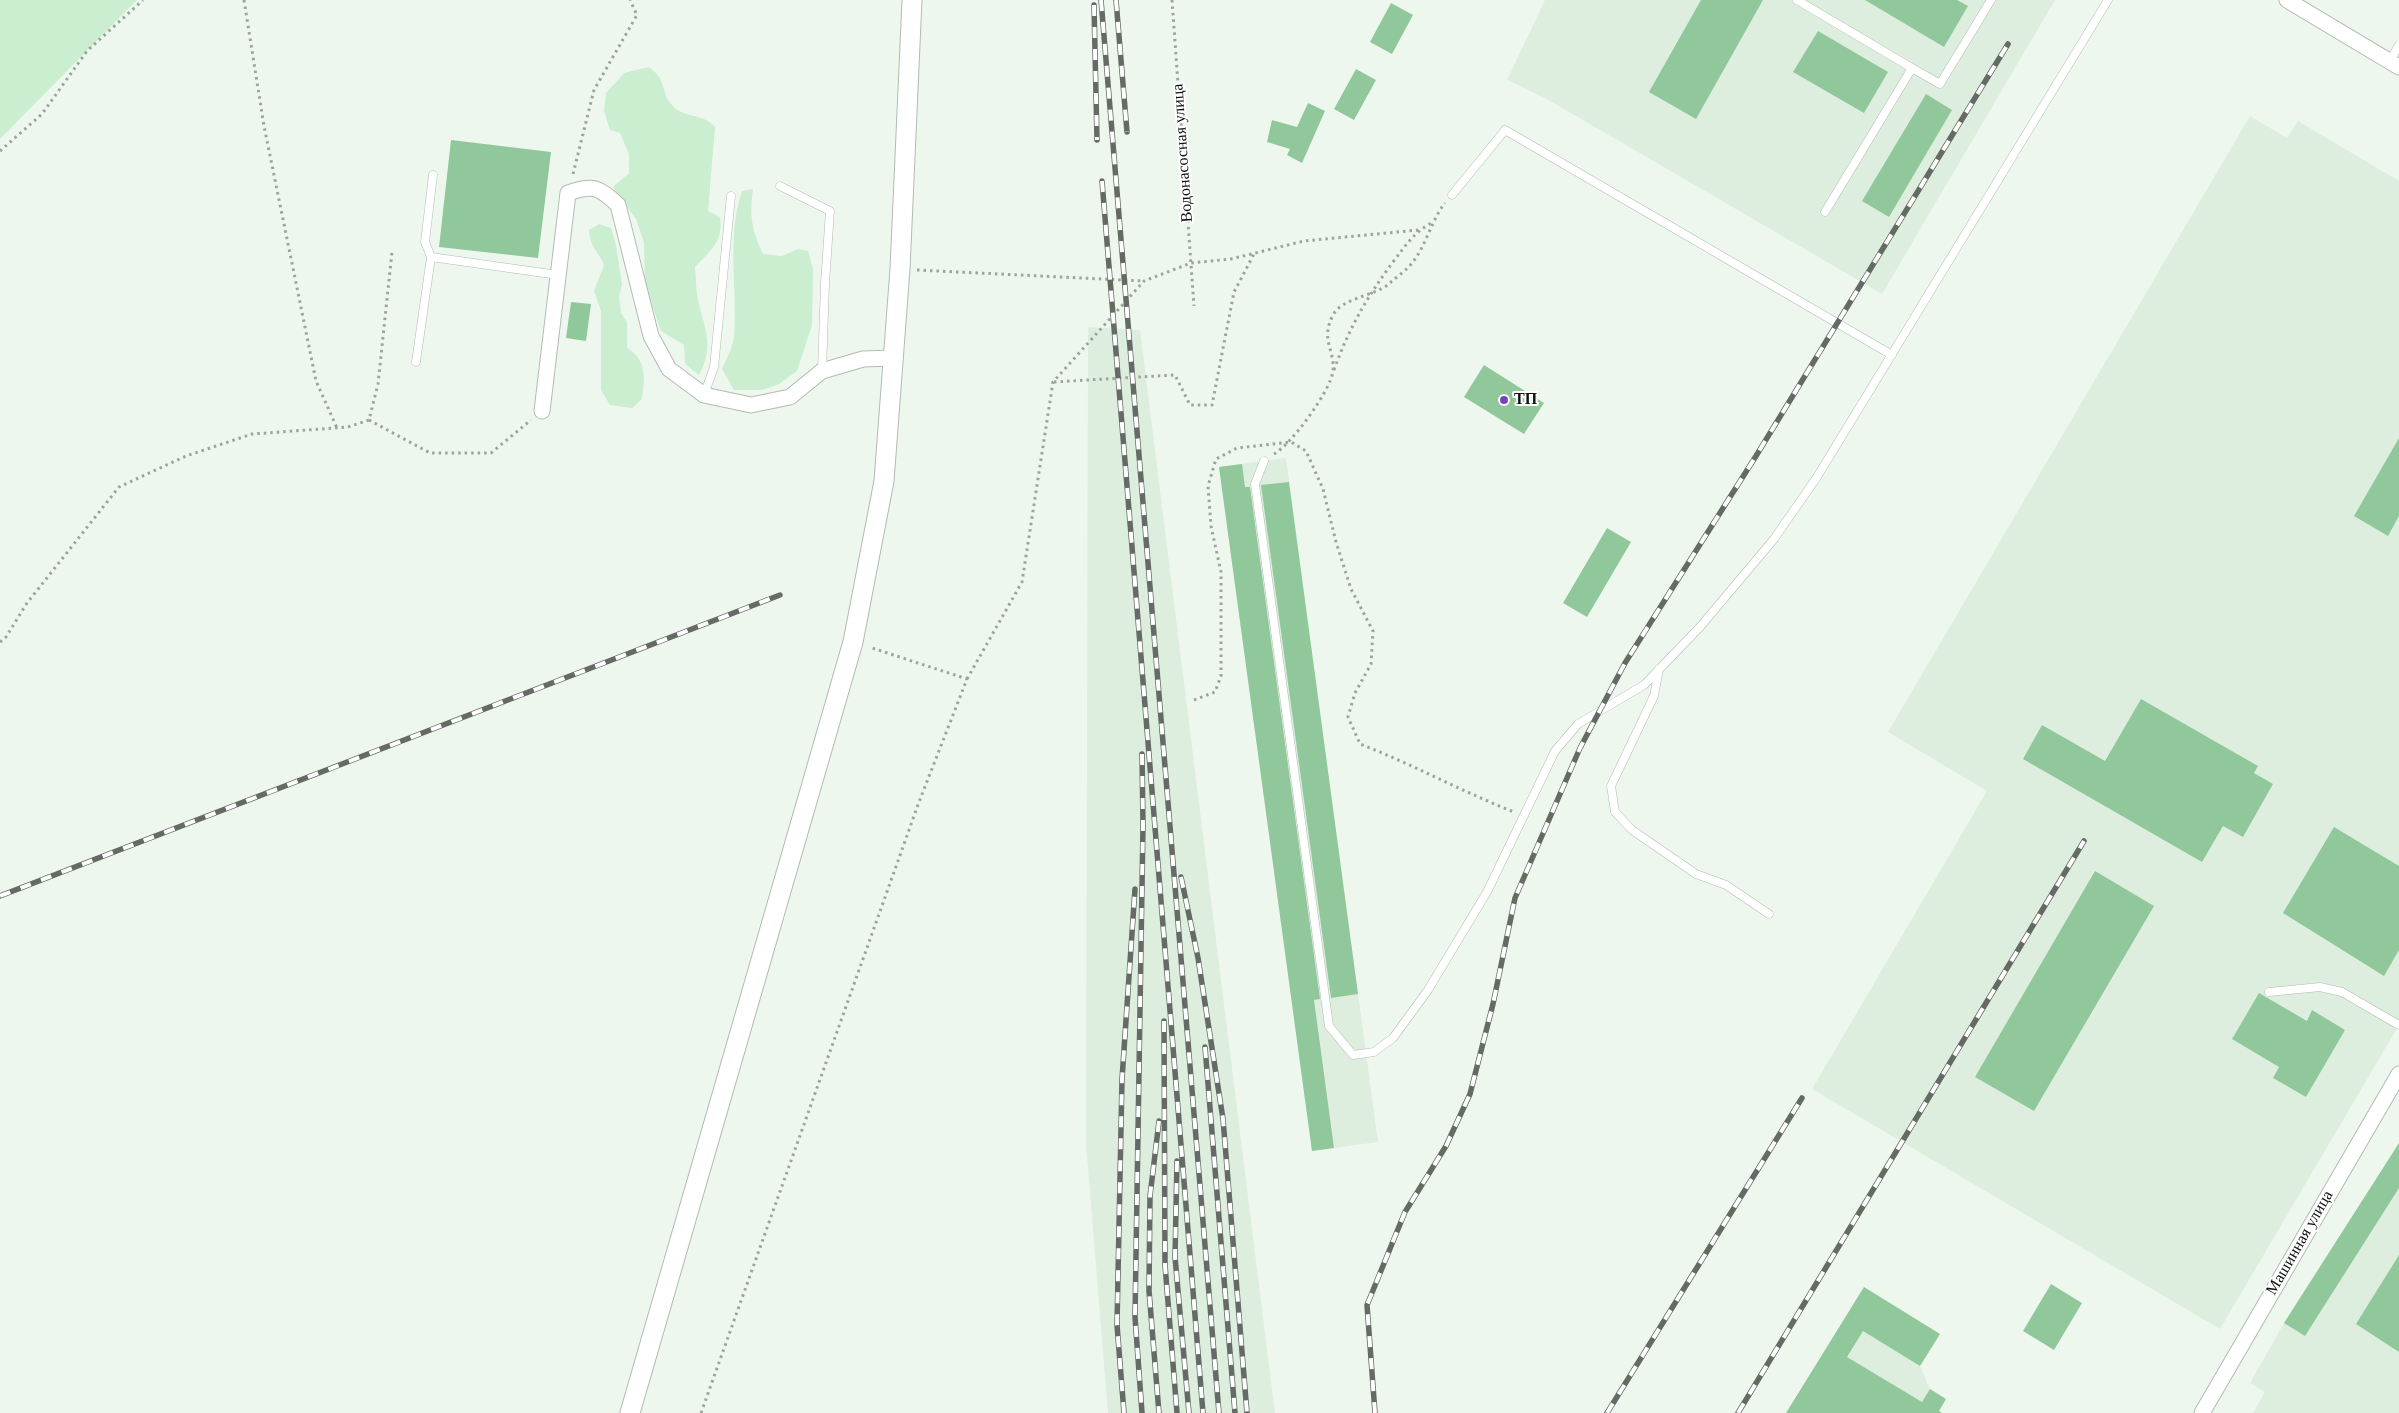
<!DOCTYPE html>
<meta charset="utf-8">
<style>
body{margin:0}
canvas{display:block;background:#edf7ee}
</style>
<canvas width="2399" height="1413"></canvas>
<script>
const ctx = document.querySelector('canvas').getContext('2d');
ctx.lineJoin = 'round';
function fill(path, color) { ctx.fillStyle = color; ctx.fill(path, 'evenodd'); }
function stroke(path, color, width, dash) { ctx.strokeStyle = color; ctx.lineWidth = width; ctx.lineCap = dash ? 'butt' : 'round'; ctx.setLineDash(dash || []); ctx.stroke(path); }
function label(font, color, halo, rows, align = 'center') {
  ctx.font = font + ' Georgia,serif'; ctx.lineWidth = 4; ctx.setLineDash([]); ctx.textBaseline = 'middle'; ctx.strokeStyle = halo; ctx.fillStyle = color; for (const [text, x, y, turn = 0] of rows) {
    ctx.save(); ctx.translate(x, y); ctx.rotate((+turn || 0) * Math.PI / 180); ctx.textAlign = isNaN(turn) ? turn : align; if (halo) ctx.strokeText(text, 0, 0); ctx.fillText(text, 0, 0); ctx.restore();
  }
}
fill(new Path2D(`
 M1545,0h510l-173,294 -337,-196 -38,-18z
 M2250,116l37,22 11,-17 101,60v844l-179,304 -408,-240 175,-298 -99,-59z
 M1088,327l52,3 135,1083h-167l-22,-270z
 M1286,458l92,684 -66,9 -93,-684z
 M2399,1143v270h-146l12,-21 -15,-9 34,-60z
 M1864,1287l76,47 -20,32 10,23 16,10 -8,14h-152z`), '#ddeedf');
fill(new Path2D(`
 M0,0h137l-137,139z
 M649,67c19,14 11,24 22,37 14,16 31,8 44,23l-7,84 12,6c4,24 -10,34 -25,50 1,9 1,19 2,28 6,31 19,49 2,80l-14,-11 -1,-19 -23,-14 -16,-47 -1,-41 -8,-24 -23,-32 16,-14v-19l-9,-21 -10,-3 -6,-19 2,-18 18,-20z
 M753,189c-4,27 -1,41 10,65l19,2 16,-7 10,2 5,18 -1,56 -15,46 -18,13 -17,6h-28l-12,-21c4,-10 11,-22 12,-32 4,-48 -8,-100 8,-146z
 M599,224l12,4 5,17 6,40 -3,11 2,17 6,9v26c20,12 18,30 15,51l-10,9 -22,-3 -9,-15v-79l-7,-20 10,-26c-6,-15 -14,-17 -15,-35z`), '#cbeed0');
fill(new Path2D(`
 M1701,0h62l-67,119 -47,-27z
 M1865,0h92l11,6 -24,41z
 M1391,3l22,12 -21,39 -22,-12z
 M1818,31l70,41 -24,41 -71,-41z
 M1356,69l20,11 -22,40 -20,-11z
 M1926,94l26,16 -63,107 -27,-16z
 M1308,103l17,8 -23,52 -15,-8 3,-6 -23,-7 5,-22 25,7z
 M451,140l100,12 -13,106 -99,-11z
 M571,302l20,2 -5,37 -20,-3z
 M1484,365l60,38 -20,31 -60,-37z
 M2399,438v78l-11,20 -34,-20z
 M1242,464l3,23h5l70,512 -6,1 20,148 -22,3 -93,-684z
 M1289,482l69,512 -27,4 -70,-513z
 M1607,528l24,14 -44,75 -24,-14z
 M2141,699l117,67 -4,7 19,11 -30,53 -20,-11 -21,36 -179,-103 19,-34 63,36z
 M2334,827l65,39v84l-15,26 -101,-63z
 M2095,871l59,35 -120,205 -59,-34z
 M2259,993l48,28 5,-11 33,20 -39,67 -33,-19 6,-11 -47,-28z
 M2399,1143v45l-94,148 -21,-13z
 M2399,1255v97l-43,-28z
 M2051,1284l31,19 -28,47 -31,-19z
 M1864,1287l76,47 -20,32 -57,-35 -16,26 75,45 8,-13 16,10 -7,12 3,2h-156z`), '#91c89b');
const service = new Path2D(`
 M1797,0l115,68
 M2390,61l9,-16
 M433,175l-8,67 6,15 127,18
 M780,186l50,25 -5,72 -3,88
 M1452,195l53,-65 387,225
 M1825,212l87,-144 28,16 51,-84
 M416,362l15,-105
 M704,395l10,-28 17,-171
 M1264,461l-9,23 74,542 24,29 21,-3 19,-14 35,-48 59,-98 68,-141 23,-27 66,-39 56,-58 74,-88 43,-62 291,-477
 M1659,669l-5,27 -43,90 4,26 17,18 64,44 30,11 43,29
 M2269,992l51,-5 22,5 57,33`);
const minor = new Path2D(`
 M2287,0l112,67
 M542,411l26,-218c25,-9 31,-6 50,12l33,131 18,33 35,26 47,10 39,-8 32,-26 41,-12 31,-1
 M2202,1413l197,-339`);
const tertiary = new Path2D(`
 M630,1413l223,-771 31,-161 16,-212 12,-269`);
stroke(service, '#b2bbb3', 9);
stroke(minor, '#b2bbb3', 17);
stroke(tertiary, '#b2bbb3', 21);
stroke(new Path2D(`
 M244,0l20,126 52,255 21,47
 M1172,0l22,306
 M0,151l42,-37 45,-63 56,-51
 M573,174l21,-84 43,-75 -7,-15
 M917,270l226,11
 M1334,370c15,-42 33,-73 59,-108 13,-17 21,-30 40,-40
 M1054,382l121,-7 15,30h22l22,-113 20,-38
 M369,420l61,33h61l40,-33
 M1274,454c17,-9 57,-64 59,-83 2,-22 -13,-31 0,-56 9,-17 41,-19 56,-31 7,-7 17,-13 23,-21 14,-17 19,-42 33,-60
 M0,642l6,-5 21,-34 92,-116 67,-31 66,-22 96,-7 21,-7 9,-36 14,-132
 M967,679l55,-97 31,-200 91,-101 47,-18 40,-4 73,-18 114,-11
 M1194,700l21,-8 6,-16v-104l-10,-46 -3,-40 8,-27 21,-11 54,-6 15,9 17,38 13,53 15,47 22,42 -2,33 -16,29 -7,24 12,27c52,20 101,47 154,68
 M701,1413l218,-611 48,-123 -98,-32`), '#9da49d', 3, [2.5, 4]);
stroke(service, '#fff', 8);
stroke(minor, '#fff', 15);
stroke(tertiary, '#fff', 19);
const rail = new Path2D(`
 M1101,0l118,1413
 M1116,0l11,132
 M1094,5l3,135
 M1102,181l101,1232
 M1142,754l1,71 -8,492 7,96
 M1181,877l17,81 25,161 24,294
 M0,896l780,-301
 M1164,1021l1,244 12,148
 M1205,1047l30,366
 M1159,1121l-9,75 -1,95 10,122
 M1177,1161l-2,96 14,156
 M1124,1413l-7,-88 5,-246 13,-190
 M1375,1413l-8,-108 38,-93 41,-66 24,-52 23,-90 22,-106 65,-150 45,-85 131,-207 252,-412
 M1607,1413l195,-315
 M1738,1413l346,-572`);
stroke(rail, '#646a64', 5.5);
stroke(rail, '#fff', 4, [11]);
for (const [x, y, r, color] of [
 [1504,400,5,"#7643ba"]
]) { const dot = new Path2D(); dot.arc(x, y, r, 0, 2 * Math.PI); ctx.fillStyle = color; ctx.fill(dot); stroke(dot, '#fff', 2); }
label('16px', '#0e110e', '#fff', [
 ["Водонасосная улица",1183,153,-94],
 ["Машинная улица",2300,1243,-60]
]);
label('bold 16px', '#0e110e', '#fff', [
 ["ТП",1514,400]
], 'left');
</script>
